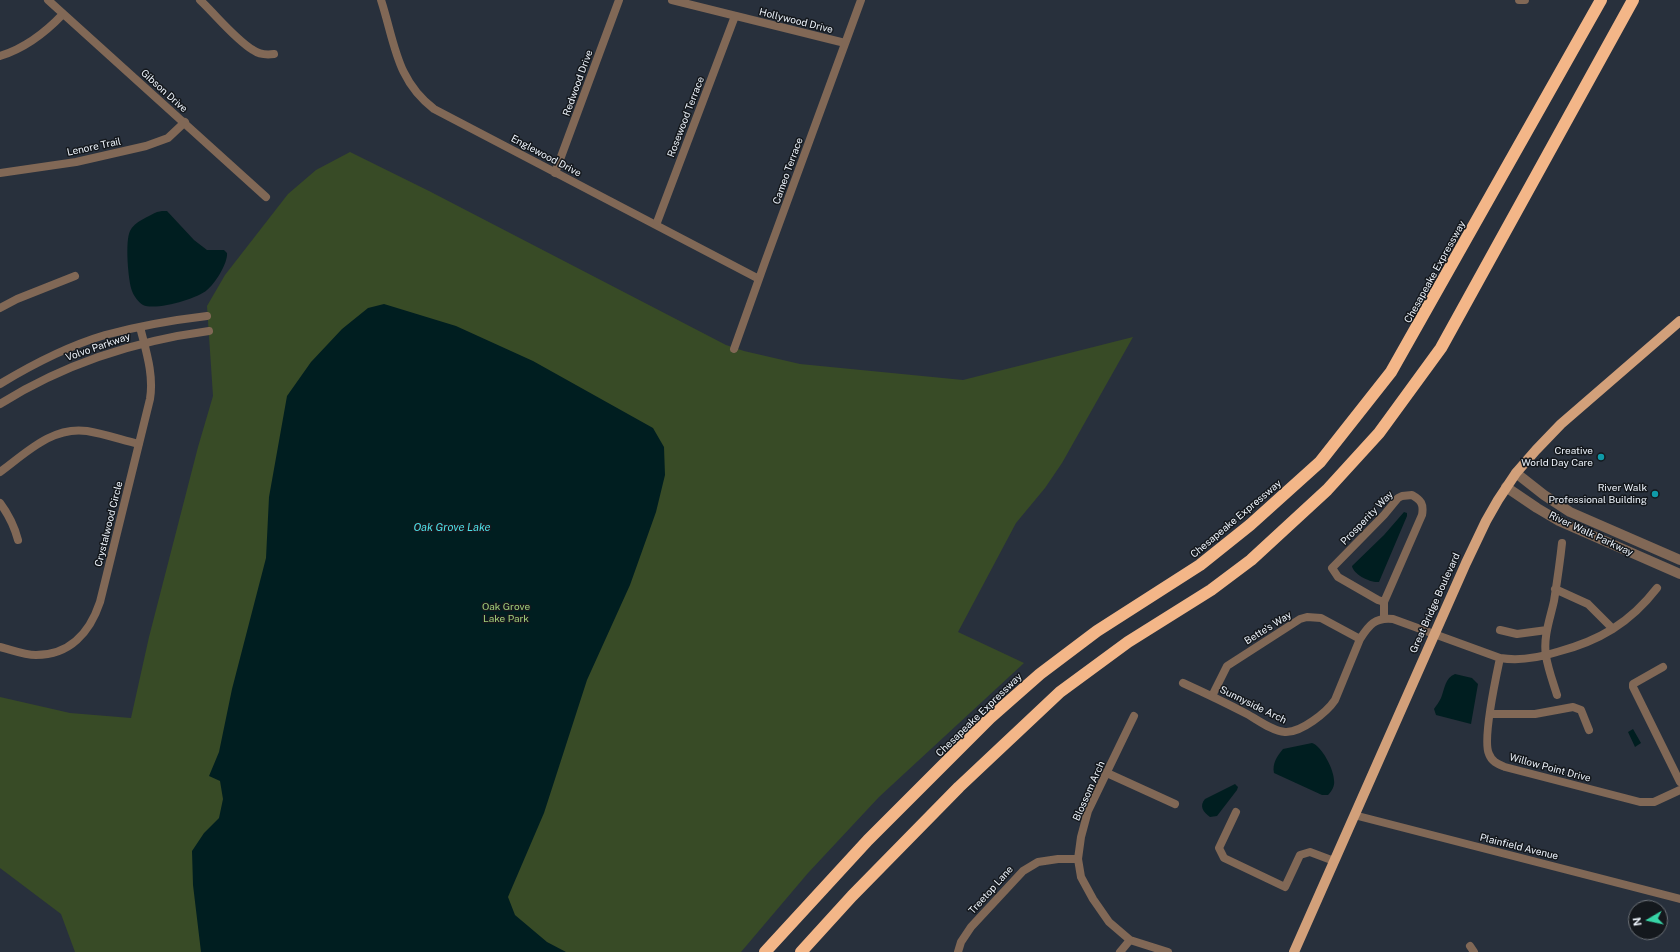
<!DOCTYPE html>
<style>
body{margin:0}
#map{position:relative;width:1680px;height:952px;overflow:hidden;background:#28303c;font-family:"Public Sans",sans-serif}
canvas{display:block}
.north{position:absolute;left:1628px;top:900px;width:40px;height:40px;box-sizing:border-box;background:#14181d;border:1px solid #6b7076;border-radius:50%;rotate:261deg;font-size:11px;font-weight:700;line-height:16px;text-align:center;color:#edf3fb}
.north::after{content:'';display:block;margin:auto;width:14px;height:18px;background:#37d4a6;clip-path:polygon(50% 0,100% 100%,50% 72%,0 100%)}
</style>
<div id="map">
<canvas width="1680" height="952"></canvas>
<div class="north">N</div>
</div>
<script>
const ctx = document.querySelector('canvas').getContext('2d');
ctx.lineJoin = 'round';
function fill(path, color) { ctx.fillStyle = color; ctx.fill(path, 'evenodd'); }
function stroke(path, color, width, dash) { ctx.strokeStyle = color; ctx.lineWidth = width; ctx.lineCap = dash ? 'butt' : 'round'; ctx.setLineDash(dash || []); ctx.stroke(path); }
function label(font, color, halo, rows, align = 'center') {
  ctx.font = font + ' "Public Sans",sans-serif'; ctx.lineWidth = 3; ctx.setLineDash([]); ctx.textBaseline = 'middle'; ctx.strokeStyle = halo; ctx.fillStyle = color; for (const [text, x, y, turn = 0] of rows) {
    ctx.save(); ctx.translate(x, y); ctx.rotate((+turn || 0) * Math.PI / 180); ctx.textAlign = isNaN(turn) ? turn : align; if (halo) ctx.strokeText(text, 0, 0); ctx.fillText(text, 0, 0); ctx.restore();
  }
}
fill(new Path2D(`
 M350,152l79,39 297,154 18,6 56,13 163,16 170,-43 -71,126 -17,25 -29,35 -58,109 66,31 -145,134 -71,76 -67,79h-666l-14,-38 -61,-46v-171l70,16 61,5 18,-81 49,-190 15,-51 -6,-90 18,-31 63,-81 28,-24z`), '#384b26');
fill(new Path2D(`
 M162,211h5l27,29 13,10h17l3,3c1,10 -12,31 -20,37 -10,9 -52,21 -64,15 -5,-3 -9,-9 -11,-14 -4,-11 -7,-50 -2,-60 4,-9 19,-15 27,-19z
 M384,304l72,22 77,35 120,67 11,19 1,28 -9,37 -26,73 -43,95 -43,133 -36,84 7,18 32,27 19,10h-365l-8,-67 -1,-34 12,-18 15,-15 4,-19 -3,-18 -11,-5 10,-24 13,-63 34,-131 3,-61 18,-101 24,-34 31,-33 26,-21z
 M1404,512l3,1v3l-28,66c-9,1 -26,-8 -27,-16l32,-31z
 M1455,674l17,4 6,6 -7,40 -35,-9 -2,-6c2,-3 5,-7 7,-11 4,-10 4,-20 14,-24z
 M1633,729l8,14 -6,4 -7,-15z
 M1312,743c10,3 22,27 22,37 1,6 -2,11 -6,15h-6l-48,-22c-2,-9 3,-17 9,-24z
 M1235,784l3,3 -1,3 -20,26 -7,1c-7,-5 -11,-11 -5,-18z`), '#001e20');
stroke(new Path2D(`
 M48,0l218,197
 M200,0c16,15 35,39 53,50 7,5 14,5 21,4
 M381,0c14,43 15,80 53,109l325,170
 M672,0l173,43
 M1519,0h6
 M0,56c26,-8 45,-23 63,-42
 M0,173l76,-11 70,-16 22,-8 17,-16
 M555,173l64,-173
 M656,225l79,-209
 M0,308l17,-9 58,-23
 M734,349l31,-87 96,-262
 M0,384c33,-20 68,-38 105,-49 34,-9 68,-15 102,-19
 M0,404c64,-40 134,-63 209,-73
 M0,472c26,-19 52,-46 87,-41 18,3 35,9 52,13
 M0,503c9,12 14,22 18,37
 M1555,589l33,15 25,25
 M1384,619v-17l38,-87c2,-11 -1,-15 -10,-20l-10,1 -4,2 -14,17 -52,53 6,9 40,23 6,2
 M1500,630l17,4 30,-4
 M0,647c12,3 24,8 36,8 34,0 54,-23 64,-53l50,-203c4,-24 -4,-48 -10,-72
 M1500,658c-4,19 -18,82 -11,96 3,8 9,10 16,13l135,35h14l26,-12
 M1663,667l-30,17v3l47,95
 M1183,683c22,10 43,20 64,31 11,6 25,17 38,18 16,1 42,-20 50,-32l25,-61
 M1557,695c-4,-13 -9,-26 -11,-39 -3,-19 4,-37 8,-55 3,-19 6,-39 8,-58
 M1212,696l15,-30 73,-47 7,-2 14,1 39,21c9,-14 15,-22 33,-20l107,39c19,3 38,0 57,-6 42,-11 73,-29 100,-64
 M1490,714h45l38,-7 8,3 8,20
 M1134,716l-46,95 -7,26 -3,22 3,18 12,22 16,23 21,18 38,12
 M1107,773l68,31
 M1236,812l-17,36 5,10 61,29 15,-32 10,-3 24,9
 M1354,815l326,84
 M1470,946l4,6
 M958,952l3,-10 10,-15 52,-56 15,-9 20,-3h20
 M1120,952l10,-12`), '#816856', 8);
stroke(new Path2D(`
 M1516,473l28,22 26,17 110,48
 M1506,487l31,21 22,13 121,53`), '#816856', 10);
stroke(new Path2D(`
 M1294,952l172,-389 20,-42 12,-21 18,-27 20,-23 25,-26 119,-103`), '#d2a07a', 10);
stroke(new Path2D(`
 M765,952l103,-112 122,-122 50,-44 57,-43 103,-66 50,-40 70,-63 71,-90 210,-372
 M801,952l51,-56 107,-109 101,-95 68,-50 83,-52 40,-30 76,-70 52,-57 62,-85 192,-348`), '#f3b688', 12);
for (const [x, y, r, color] of [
 [1601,457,4,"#0f9aa8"],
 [1655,494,4,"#0f9aa8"]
]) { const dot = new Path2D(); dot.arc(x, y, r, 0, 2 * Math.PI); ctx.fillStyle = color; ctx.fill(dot); stroke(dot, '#14181d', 1.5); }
label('10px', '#edf3fb', '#14181d', [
 ["Hollywood Drive",796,21,14],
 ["Redwood Drive",578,83,-70],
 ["Gibson Drive",164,91,42],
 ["Rosewood Terrace",686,117,-69],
 ["Lenore Trail",94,147,-12],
 ["Englewood Drive",546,156,28],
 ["Cameo Terrace",788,171,-70],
 ["Chesapeake Expressway",1435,272,-61],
 ["Volvo Parkway",98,347,-19],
 ["Prosperity Way",1367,518,-46],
 ["Chesapeake Expressway",1236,519,-40],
 ["Crystalwood Circle",109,524,-76],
 ["River Walk Parkway",1591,534,25],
 ["Great Bridge Boulevard",1435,603,-66],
 ["Bette's Way",1268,628,-32],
 ["Sunnyside Arch",1253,705,26],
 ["Chesapeake Expressway",979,715,-44],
 ["Willow Point Drive",1550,768,15],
 ["Blossom Arch",1089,791,-66],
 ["Plainfield Avenue",1519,847,14],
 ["Treetop Lane",991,890,-48]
]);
label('10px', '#edf3fb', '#14181d', [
 ["Creative",1593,451],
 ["World Day Care",1593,463],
 ["River Walk",1647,488],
 ["Professional Building",1647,500]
], 'right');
label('10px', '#a2ce79', '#14181d', [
 ["Oak Grove",506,607],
 ["Lake Park",506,619]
]);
label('italic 11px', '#4de1e8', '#14181d', [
 ["Oak Grove Lake",452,528]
]);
</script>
